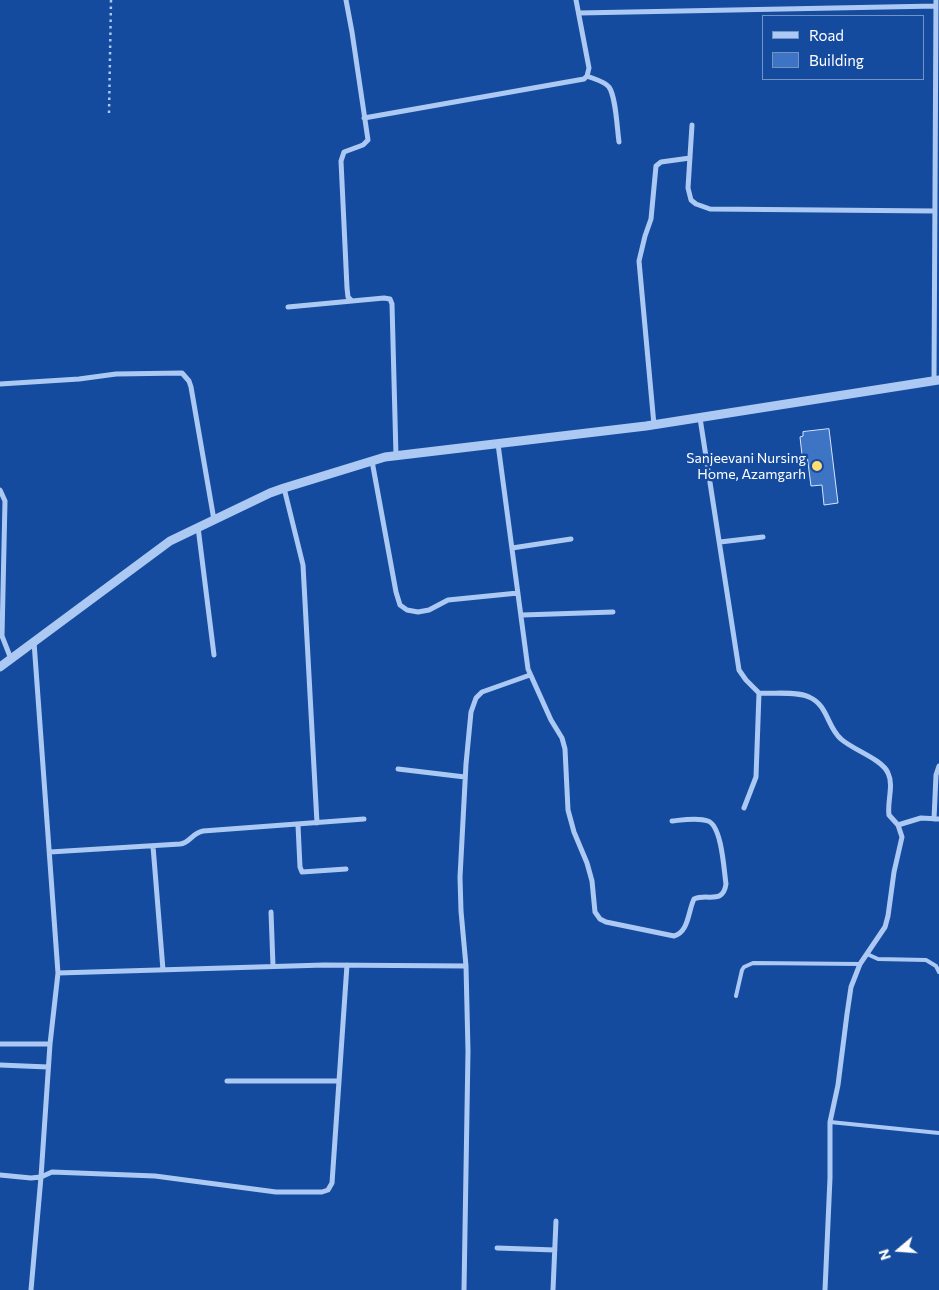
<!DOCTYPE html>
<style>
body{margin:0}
#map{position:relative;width:939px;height:1290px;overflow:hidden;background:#154b9e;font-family:Commissioner,sans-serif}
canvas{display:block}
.legend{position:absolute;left:762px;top:15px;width:162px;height:65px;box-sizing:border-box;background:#154b9e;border:1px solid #7393c5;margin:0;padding:6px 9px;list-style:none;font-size:15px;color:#fff}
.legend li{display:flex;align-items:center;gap:10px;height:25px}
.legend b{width:25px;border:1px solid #7393c5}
.north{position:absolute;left:874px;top:1225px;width:50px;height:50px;-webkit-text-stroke:4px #154b9e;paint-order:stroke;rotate:252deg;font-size:14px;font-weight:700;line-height:20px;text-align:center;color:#fff}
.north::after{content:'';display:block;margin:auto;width:18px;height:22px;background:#fff;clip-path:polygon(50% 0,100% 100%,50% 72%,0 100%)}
</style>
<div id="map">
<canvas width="939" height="1290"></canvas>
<ul class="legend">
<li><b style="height:6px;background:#acc9f3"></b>Road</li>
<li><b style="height:14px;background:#3d74c4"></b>Building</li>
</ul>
<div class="north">N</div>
</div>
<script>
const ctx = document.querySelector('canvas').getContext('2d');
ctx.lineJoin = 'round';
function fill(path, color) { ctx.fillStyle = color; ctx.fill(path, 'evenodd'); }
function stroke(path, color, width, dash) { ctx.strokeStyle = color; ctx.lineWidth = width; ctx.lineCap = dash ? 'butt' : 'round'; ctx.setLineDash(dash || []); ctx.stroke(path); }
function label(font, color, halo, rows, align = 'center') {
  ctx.font = font + ' Commissioner,sans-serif'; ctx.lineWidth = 5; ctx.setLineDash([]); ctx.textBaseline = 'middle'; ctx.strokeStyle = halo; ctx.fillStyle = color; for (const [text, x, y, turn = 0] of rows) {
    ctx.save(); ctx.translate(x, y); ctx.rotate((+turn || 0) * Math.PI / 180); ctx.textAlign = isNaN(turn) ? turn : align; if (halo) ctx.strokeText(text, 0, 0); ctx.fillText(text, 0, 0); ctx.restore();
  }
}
const building = new Path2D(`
 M829,429l9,74 -14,2 -2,-20 -11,1 -4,-31h-5l-2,-18 3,-1v-4z`);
fill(building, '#3d74c4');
stroke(building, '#d5e5fd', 1);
stroke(new Path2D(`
 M109,113l2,-113`), '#acc9f3', 2.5, [2.5, 4]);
stroke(new Path2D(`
 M867,954l11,5 48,1 10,6 3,6
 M736,996l6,-26 2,-3 9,-4 107,1
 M830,1122l109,11`), '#acc9f3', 4);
stroke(new Path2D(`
 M346,0l6,32 16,108 -5,5 -19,7 -3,9 6,127 1,9 4,4 32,-3 6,1 2,5 4,152
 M579,13l357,-7
 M587,76c7,3 17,5 22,11 7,10 8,41 10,55
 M364,118l220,-39 3,-3 2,-8 -13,-68
 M692,125l-4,63 3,12 5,4 14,5 225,2
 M288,307l64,-6
 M934,381l2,-381
 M0,384l79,-5 37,-5 66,-1 7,8 2,6 23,133
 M700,418l39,252 7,10 13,13 -3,84 -12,31
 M654,425l-15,-164 6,-25 6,-17 5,-53 5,-4 29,-4
 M498,444l30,225 23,51 11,18 3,11 3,61 6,22 13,31 5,18 3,31 5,7 6,3 68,14c15,-4 14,-25 20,-37 13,-6 29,6 32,-15 -2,-13 -4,-58 -18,-63 -10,-4 -26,-1 -36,0
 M372,461l24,131 4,13 7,5 11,2 11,-2 19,-10 70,-7
 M284,488l19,77 14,258
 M0,490l5,11 -3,135 9,23
 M198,527l16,128
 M720,542l43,-5
 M512,548l59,-9
 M522,615l91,-3
 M759,693c14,1 39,-2 50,4 19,8 18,30 32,42 12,11 41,20 47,34 6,12 -1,29 1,42l9,10 4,12 -8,35 -6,44 -3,11 -25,37 -9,23 -4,27 -9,71 -8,37v56l-5,112
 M398,769l67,8
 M934,819l2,-44 3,-9
 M298,825l2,42 2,5 44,-3
 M898,825l23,-7 18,1
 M153,846l10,124
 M50,852l130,-8c10,-1 12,-11 23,-13l161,-12
 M271,912l2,54
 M58,973l266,-8 142,1
 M0,1044h50
 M0,1065l48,2
 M227,1081h112
 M0,1175l31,3 10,-1 11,-5 103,4 121,16h46l6,-2 4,-7 15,-218
 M497,1248l58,2
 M31,1290l10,-113 9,-133 8,-71 -24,-331
 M464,1290l4,-239 -2,-85 -5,-55 -1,-34 6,-113 5,-52 5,-14 6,-6 48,-17
 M553,1290l3,-69`), '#acc9f3', 5);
stroke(new Path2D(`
 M0,667l170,-126 100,-48 14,-5 101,-31 261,-31 293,-46`), '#acc9f3', 9);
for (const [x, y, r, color] of [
 [817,466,6,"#ffdc6f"]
]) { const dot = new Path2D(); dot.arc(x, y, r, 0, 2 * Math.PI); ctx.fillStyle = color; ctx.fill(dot); stroke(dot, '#154b9e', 2); }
label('14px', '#fff', '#154b9e', [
 ["Sanjeevani Nursing",806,458],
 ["Home, Azamgarh",806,474]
], 'right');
</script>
